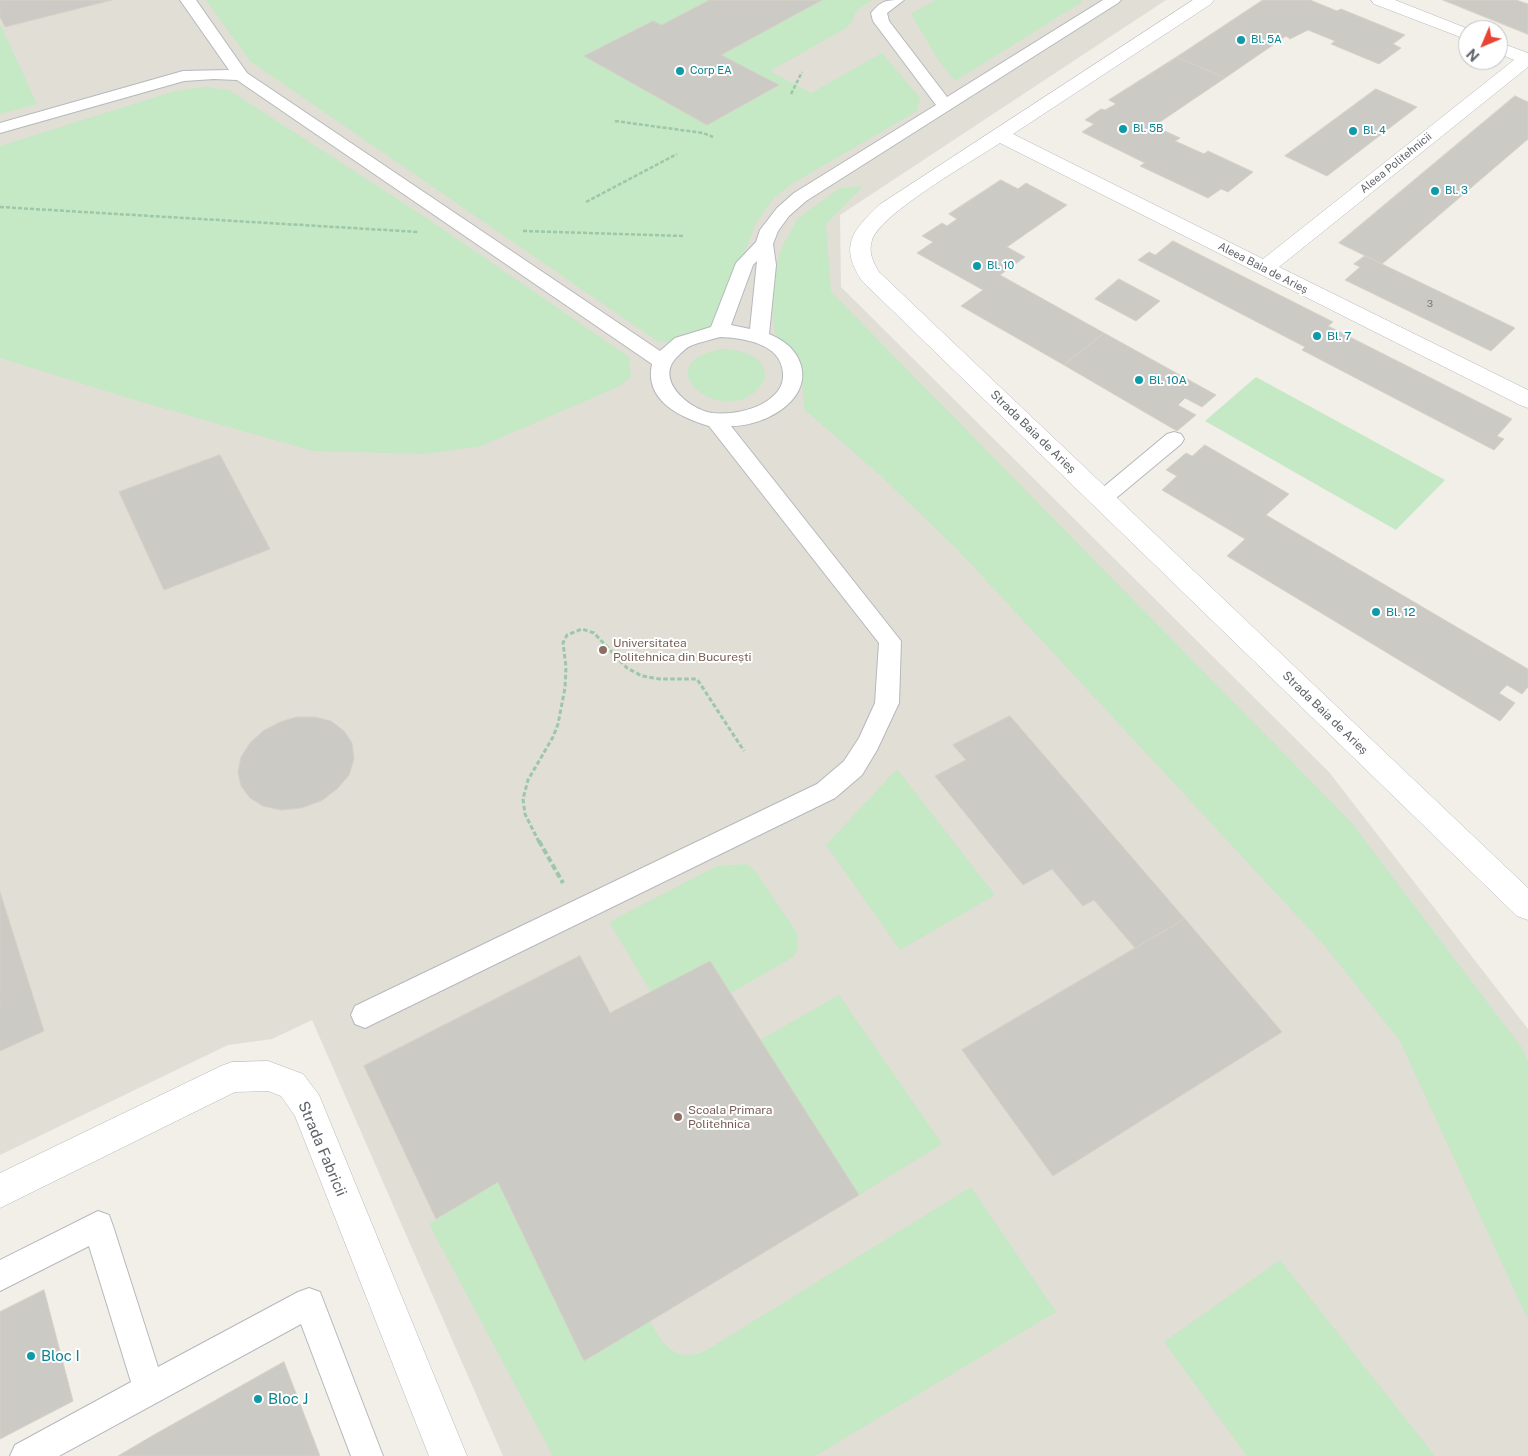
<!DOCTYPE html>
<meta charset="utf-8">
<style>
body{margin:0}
#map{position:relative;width:1528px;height:1456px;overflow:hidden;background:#f1efe8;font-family:"Public Sans",sans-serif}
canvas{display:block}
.north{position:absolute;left:1458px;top:20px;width:50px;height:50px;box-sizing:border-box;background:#fff;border:1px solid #bfc1c3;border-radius:50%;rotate:225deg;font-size:14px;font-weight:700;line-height:20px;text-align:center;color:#5f6368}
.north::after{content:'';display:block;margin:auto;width:18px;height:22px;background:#ea4335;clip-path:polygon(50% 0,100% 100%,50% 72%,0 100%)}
</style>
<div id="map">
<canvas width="1528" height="1456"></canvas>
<div class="north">N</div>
</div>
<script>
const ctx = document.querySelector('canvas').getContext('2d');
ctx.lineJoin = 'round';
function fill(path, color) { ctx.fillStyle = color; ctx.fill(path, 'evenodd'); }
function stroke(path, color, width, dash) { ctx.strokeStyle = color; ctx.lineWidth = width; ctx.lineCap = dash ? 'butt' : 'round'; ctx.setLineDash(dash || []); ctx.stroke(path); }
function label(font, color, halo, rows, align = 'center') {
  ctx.font = font + ' "Public Sans",sans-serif'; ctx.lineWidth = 4; ctx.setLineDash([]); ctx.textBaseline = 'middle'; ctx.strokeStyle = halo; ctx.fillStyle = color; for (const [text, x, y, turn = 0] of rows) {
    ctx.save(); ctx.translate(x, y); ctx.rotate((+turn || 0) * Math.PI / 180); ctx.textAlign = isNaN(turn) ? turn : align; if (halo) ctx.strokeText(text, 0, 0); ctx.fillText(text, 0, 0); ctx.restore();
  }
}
fill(new Path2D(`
 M0,0h1166l-326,215 1,72 488,485 199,257v427h-1025l-191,-436 -40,19 -44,6 -228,110z`), '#e1ded6');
fill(new Path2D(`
 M206,0h504l-49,25 -9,-4 -68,35 123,69 72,-39 -58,-31 101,-55h51c-9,5 -20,11 -21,22l-6,6 -76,43 41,22 71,-40 38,45 -3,13 -127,74 -16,13 -18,25 -40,103 -33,9 -13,8 -13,-2 -407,-280z
 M935,0h146l1,2 -127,79 -18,-23 -26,-44z
 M0,24l37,80 -37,10z
 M205,87l24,3 199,129 201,138 2,20 -13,10 -137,59 -56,8 -112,-3 -175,-50 -138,-43v-212l175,-55z
 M863,186l-37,38 5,68 520,530 171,226 6,14v258l-128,-279 -75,-95 -368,-397 -76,-73 -77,-67c-1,-34 -3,-50 -29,-74l-3,-25 -1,-31 12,-34 15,-27 42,-30z
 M723,349c14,1 33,3 40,18 4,7 1,15 -4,21 -38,42 -117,-26 -36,-39z
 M1256,377l189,103 -49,50 -191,-109z
 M897,769l98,126 -95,55 -74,-105z
 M747,864l9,8 41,61v18l-4,6 -62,36 -21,-32 -59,31 -42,-70 108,-56z
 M839,995l103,149 -83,51 -99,-155z
 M498,1182l87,179 65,-40c12,24 26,42 55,30l266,-164 85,125 -241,144h-262l-124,-232z
 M1280,1260l155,196h-188l-83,-114z`), '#c5e8c5');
const building = new Path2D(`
 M0,0h112l-107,27 -5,-10z
 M710,0h112l-101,55 58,30 -72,40 -123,-69 69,-35 8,4z
 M1263,0h47l27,11 4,-2 64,26 -12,9 8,4 -22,16 -48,-20 4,-3 -27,-11 -18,9 -4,-3 -61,42 -48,-21z
 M1443,0h73l12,4v30z
 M1177,57l48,21 -71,48 26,12 -5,3 29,13 4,-3 45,21 -25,20 -7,-3 -13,9 -68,-32 5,-3 -63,-31 12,-8 -9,-4 16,-11 4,1 11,-6 -7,-4z
 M1376,89l41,18 -90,69 -42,-20z
 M1515,96l13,6v37l-146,125 -43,-21z
 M1001,180l17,9 8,-6 41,22 -60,42 18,10 -25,18 104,58 -40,32 -103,-59 22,-16 -66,-37 16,-11 -11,-6 20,-13 5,3 10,-7 -8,-5z
 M1173,241l160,81 -5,4 184,93 -15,17 7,3 -10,11 -192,-100 3,-3 -167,-87 11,-8 6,3z
 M1365,256l17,8 133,64 -24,23 -146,-71 15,-13 -6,-3z
 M1119,279l41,22 -24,20 -41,-22z
 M1104,333l112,62 -14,12 -17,-9 -7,7 18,10 -19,16 -113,-66z
 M1205,445l84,49 -23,21 262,154v18l-6,7 -15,-9 -8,8 16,10 -15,18 -273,-165 18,-17 -83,-49 15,-14 -11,-6 20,-17 6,3z
 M220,455l50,94 -106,41 -45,-98z
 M1010,716l175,203 -50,29 -41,-48 -11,6 -31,-37 -29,16 -88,-109 31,-16 -13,-15z
 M297,717h18l16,4 13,10 8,12 2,16 -5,16 -12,14 -16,12 -20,7 -20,2 -18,-4 -13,-8 -9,-12 -3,-14 3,-15 9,-14 13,-12 17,-9z
 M0,892l44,139 -44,20z
 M1185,919l97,113 -229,144 -91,-126z
 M580,956l30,57 100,-52 149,234 -275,166 -86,-179 -62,37 -72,-153z
 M44,1290l29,111 -73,38v-127z
 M284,1362l36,94h-202l34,-20z`);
fill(building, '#cccac5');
stroke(building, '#d6d1c6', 1);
const lane = new Path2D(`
 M180,0h16l51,73 413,278 15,-13 36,-11 25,-64 20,-21 4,-12 17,-22 17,-15 142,-88 -63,-84 -2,-8c11,-13 15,-13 33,-13l-17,13 2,8 58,76 156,-97h18l-3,3 -312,198 -17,15 -11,15 -5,13 3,21 -7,69c12,5 23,12 29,24 20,40 -34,69 -67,68l170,215 -2,62 -22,47 -15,25 -27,23 -470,230 -10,-4 -4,-9 4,-9 462,-222 27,-23 15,-23 16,-35 4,-60 -170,-217c-30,-9 -65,-26 -57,-62l-415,-284 -23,-1 -30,2 -184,52v-10l183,-52 46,-1zM757,261l-7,68 -19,-4 22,-60zM720,337c23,1 61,6 63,36 1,13 -6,21 -16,28 -15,10 -37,14 -55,12 -24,-4 -60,-35 -33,-58 3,-3 7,-7 11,-9 10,-4 20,-6 30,-9z
 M1174,432l7,2 3,5 -3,5 -72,60 -7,3 -7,-3 -3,-5 3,-5 72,-60z
 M98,1211l11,4 4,11 45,141 140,-75 11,-4 11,4 63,164h-32l-50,-132 -242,132h-49l5,-11 116,-63 -42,-136 -89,45v-31z`);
const street = new Path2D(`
 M1193,0h21l-3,4 -198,130 250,125 251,-199 -16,-7v-11l30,11v14l-249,200 249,123v18l-8,-3 -520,-262c-27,18 -119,70 -128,97 -4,12 1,22 7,32l649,616v32l-11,-4 -655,-635c-23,-35 -10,-50 17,-76z
 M1371,0h24l76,30h-3v10l-94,-36z
 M268,1061l35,13 16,21 148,361h-38l-134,-340 -14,-20 -13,-5 -33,1 -235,116v-35l221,-107 11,-4z`);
stroke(lane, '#b5b8bc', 2);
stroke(street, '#b5b8bc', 1);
stroke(new Path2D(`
 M791,94l11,-22
 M615,121l88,12 10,4
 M586,202l91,-48
 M0,207l419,25
 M523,231l161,5`), '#9cc7a9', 2.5, [4, 2]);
stroke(new Path2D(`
 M539,842l-14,-28 -2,-15 5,-19 25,-43 5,-13 7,-36 1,-21 -3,-24 4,-8 15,-6 12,4 33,35 15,8 18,3h37l47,72`), '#9cc7a9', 3, [4.5, 2.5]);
stroke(new Path2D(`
 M539,841l24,42`), '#9cc7a9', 4, [6, 3]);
fill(lane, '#fff');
fill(street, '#fff');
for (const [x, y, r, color] of [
 [1241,40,5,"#0f9aa8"],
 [680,71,5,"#0f9aa8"],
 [1123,129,5,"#0f9aa8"],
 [1353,131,5,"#0f9aa8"],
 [1435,191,5,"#0f9aa8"],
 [977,266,5,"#0f9aa8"],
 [1317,336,5,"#0f9aa8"],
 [1139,380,5,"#0f9aa8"],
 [1376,612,5,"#0f9aa8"],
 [603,650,5,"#8d6e63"],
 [678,1117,5,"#8d6e63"],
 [31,1356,5,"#0f9aa8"],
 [258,1399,5,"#0f9aa8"]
]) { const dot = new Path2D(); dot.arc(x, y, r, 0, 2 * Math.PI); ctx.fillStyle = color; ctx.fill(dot); stroke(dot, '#fff', 2); }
label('10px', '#7a7d7f', null, [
 ["3",1430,304]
]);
label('11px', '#0d838f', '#fff', [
 ["Bl. 5A",1251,40],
 ["Corp EA",690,71],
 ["Bl. 5B",1133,129],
 ["Bl. 4",1363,131],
 ["Bl. 3",1445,191],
 ["Bl. 10",987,266]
], 'left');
label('11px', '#5f6368', '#fff', [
 ["Aleea Politehnicii",1396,163,-39],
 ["Aleea Baia de Arieș",1263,268,27]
]);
label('12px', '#0d838f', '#fff', [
 ["Bl. 7",1327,336],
 ["Bl. 10A",1149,380],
 ["Bl. 12",1386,612]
], 'left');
label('12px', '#5f6368', '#fff', [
 ["Strada Baia de Arieș",1033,432,44],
 ["Strada Baia de Arieș",1325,713,44]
]);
label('12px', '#785e54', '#fff', [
 ["Universitatea",613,643],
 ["Politehnica din București",613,657],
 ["Scoala Primara",688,1110],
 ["Politehnica",688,1124]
], 'left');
label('15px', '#5f6368', '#fff', [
 ["Strada Fabricii",322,1149,67]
]);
label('15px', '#0d838f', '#fff', [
 ["Bloc I",41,1356],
 ["Bloc J",268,1399]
], 'left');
</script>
